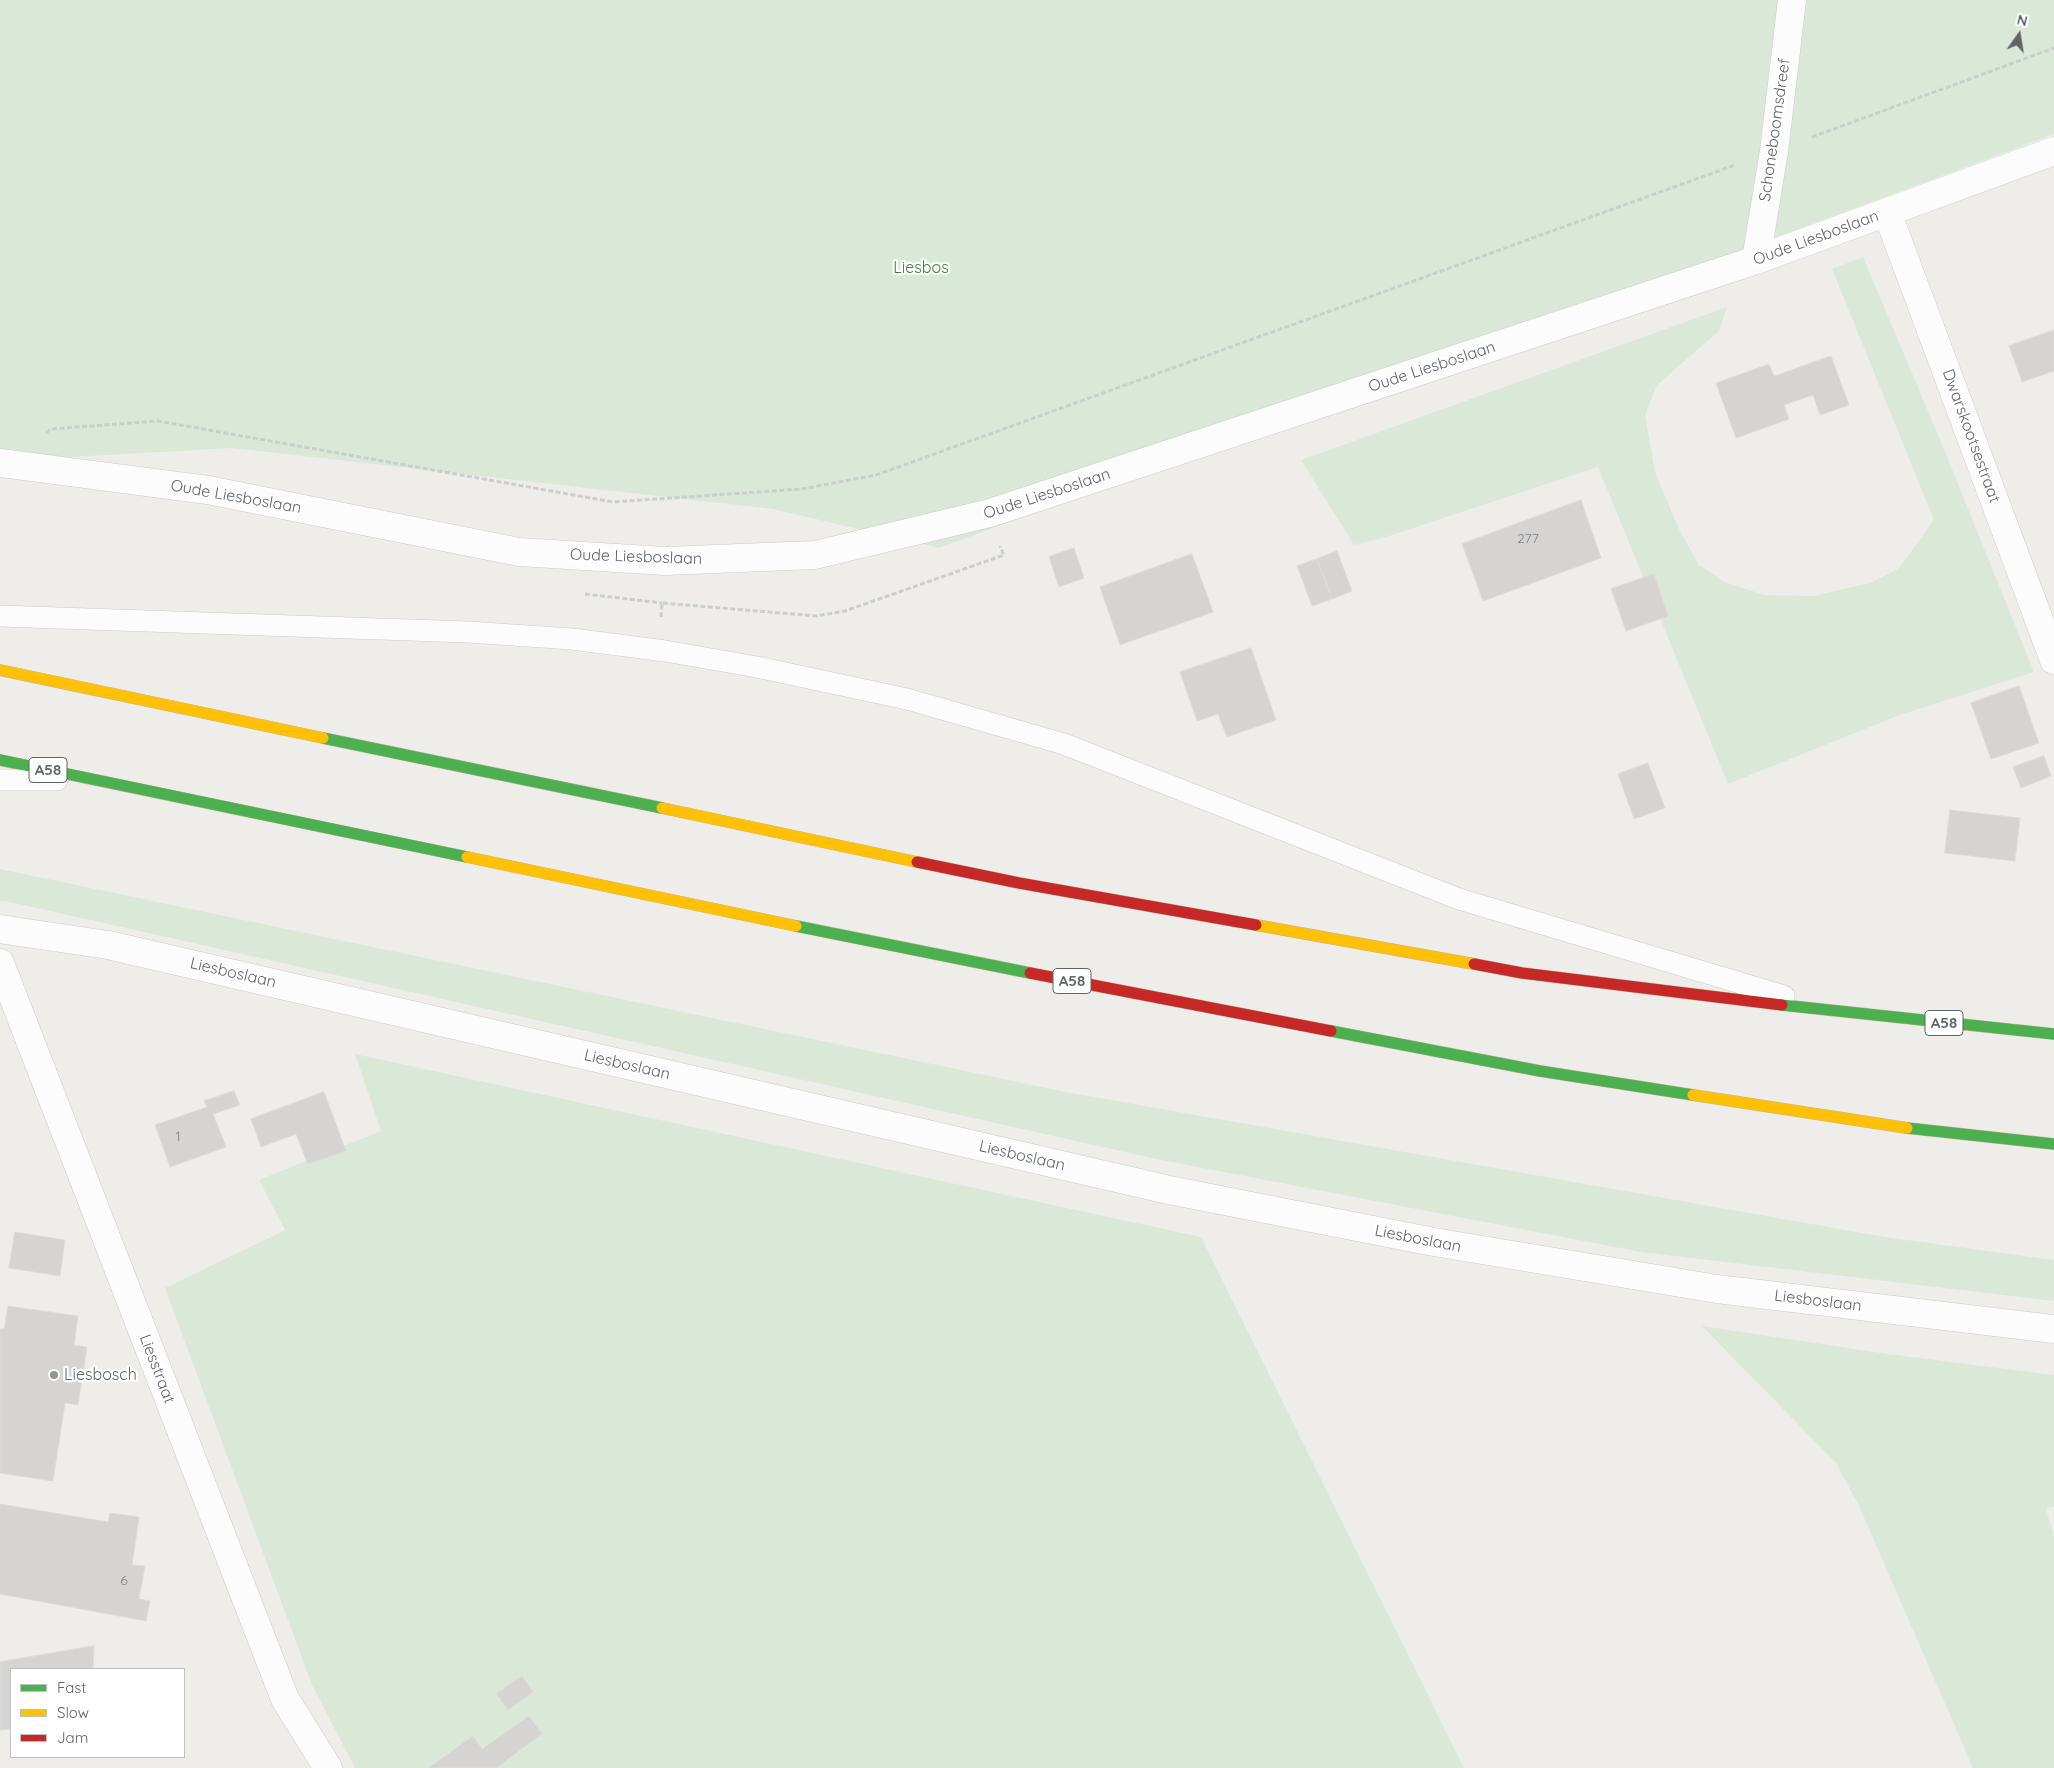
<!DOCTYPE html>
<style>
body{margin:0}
#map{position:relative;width:2054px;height:1768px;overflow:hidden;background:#eeedea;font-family:Quicksand,sans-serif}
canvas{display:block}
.legend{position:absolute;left:10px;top:1668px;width:175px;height:90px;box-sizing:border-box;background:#fff;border:1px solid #bfc1c2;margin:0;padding:6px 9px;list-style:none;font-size:15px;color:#5f6467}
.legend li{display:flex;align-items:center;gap:10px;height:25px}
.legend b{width:25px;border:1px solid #bfc1c2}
.north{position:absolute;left:1994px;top:10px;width:50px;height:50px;-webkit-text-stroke:4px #fff;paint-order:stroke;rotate:13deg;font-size:14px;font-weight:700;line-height:20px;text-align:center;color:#5f6467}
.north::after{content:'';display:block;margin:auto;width:18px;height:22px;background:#5f6467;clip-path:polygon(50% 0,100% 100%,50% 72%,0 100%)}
</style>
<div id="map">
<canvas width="2054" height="1768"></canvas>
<ul class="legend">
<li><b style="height:6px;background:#4caf50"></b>Fast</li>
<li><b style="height:6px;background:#ffc107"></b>Slow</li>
<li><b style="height:6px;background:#c62828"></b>Jam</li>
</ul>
<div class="north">N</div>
</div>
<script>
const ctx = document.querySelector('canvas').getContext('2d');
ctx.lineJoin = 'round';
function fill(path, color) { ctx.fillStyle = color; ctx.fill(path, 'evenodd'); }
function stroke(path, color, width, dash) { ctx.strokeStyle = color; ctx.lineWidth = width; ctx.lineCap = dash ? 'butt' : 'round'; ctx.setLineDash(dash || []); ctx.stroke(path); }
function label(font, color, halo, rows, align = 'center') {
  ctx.font = font + ' Quicksand,sans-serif'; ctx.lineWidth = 4.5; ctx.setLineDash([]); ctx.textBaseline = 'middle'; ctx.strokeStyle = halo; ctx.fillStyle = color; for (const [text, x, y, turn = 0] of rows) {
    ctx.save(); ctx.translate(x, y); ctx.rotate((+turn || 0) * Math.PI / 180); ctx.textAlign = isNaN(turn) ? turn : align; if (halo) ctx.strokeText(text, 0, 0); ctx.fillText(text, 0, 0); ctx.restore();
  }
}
fill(new Path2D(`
 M0,0h2054v134l-1115,414 -166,-39 -541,-61 -179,10 -53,-1z
 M1863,257l78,185 93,230 -137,44 -169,68 -130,-317 -212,70 -32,8 -53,-85 426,-153 -8,24 -62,54 -12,30 10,57 23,55 21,38 25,17 41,13 48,1 57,-13 29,-15 35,-48 -102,-251z
 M0,869l1066,223 819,145 169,23v41l-413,-49 -485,-93 -1146,-257 -10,-1z
 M355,1054l846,183 263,531h-1109l-43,-83 -147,-397 120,-58 -26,-50 122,-49z
 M1702,1326l186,28 166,21v132l-8,2 8,27v232h-81l-114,-262 -23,-43z`), '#dae9d7');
const building = new Path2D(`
 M2054,330v41l-32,11 -13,-36z
 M1831,356l18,49 -29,10 -7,-20 -29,10 5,14 -53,19 -20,-55 53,-19 5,12z
 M1581,500l20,58 -118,43 -21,-57z
 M1074,548l10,30 -25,9 -10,-30z
 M1337,551l15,40 -20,8 -15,-40z
 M1192,554l21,58 -93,33 -20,-58z
 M1317,559l15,40 -20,7 -15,-40z
 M1654,574l14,42 -42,15 -15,-42z
 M1251,648l25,72 -49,17 -9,-23 -21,7 -17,-49z
 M2019,686l20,57 -48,16 -20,-56z
 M2044,756l7,20 -30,12 -8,-21z
 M1648,763l17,45 -31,11 -16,-45z
 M1950,810l70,8 -5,43 -70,-8z
 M234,1091l6,14 -27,9 13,33 -56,20 -15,-42 52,-18 -3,-6z
 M324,1092l22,59 -38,13 -12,-30 -35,13 -10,-28z
 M15,1232l50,8 -5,36 -51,-8z
 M8,1306l70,10 -4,29 13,2 -9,58 -13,-2 -12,78 -53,-8v-144h4z
 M0,1504l108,18 2,-9 29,4 -7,48 13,1 -6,33 11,2 -4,20 -146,-27z
 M94,1646l-1,23h-82v60l-11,1v-68z
 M522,1676l11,16 -25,18 -12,-16z
 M529,1716l13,18 -46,34h-68l45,-32 9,13z`);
fill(building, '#d5d4d3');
stroke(building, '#dedcda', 1);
const lane = new Path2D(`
 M0,616l468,16 104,7 93,12 92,16 150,32 157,45 395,155 325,97
 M0,780h57`);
const street = new Path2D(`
 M1887,212l167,448
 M1756,260l18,-109 18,-151
 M0,463l208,27 311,62 146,9 150,-6 175,-42 766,-253 298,-109
 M0,929l108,16 1061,245 265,52 283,47 337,40
 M0,963l285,736 43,69`);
const fast = new Path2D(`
 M323,738l339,70
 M0,760l467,97
 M796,926l234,47
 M1782,1005l272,29
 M1331,1031l209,40 153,24
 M1907,1128l147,16`);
const slow = new Path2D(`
 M0,670l323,68
 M662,808l255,54
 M467,857l329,69
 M1256,925l218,39
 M1693,1095l214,33`);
const jam = new Path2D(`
 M917,862l102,21 237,42
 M1474,964l48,9 260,32
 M1030,973l301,58`);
stroke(lane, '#cbcbca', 22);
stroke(street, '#cbcbca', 29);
stroke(fast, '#c5b399', 12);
stroke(slow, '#c5b399', 12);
stroke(jam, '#c5b399', 12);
stroke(new Path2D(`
 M1812,137l242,-89
 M46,433l5,-4 107,-8 455,81 189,-13 74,-14 859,-310
 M585,594l77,9
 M661,617l1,-14 154,13 29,-5 159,-56 -4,-9`), '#cacfcc', 3, [5, 2.5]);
stroke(lane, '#fcfcfc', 21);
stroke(street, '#fcfcfc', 28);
stroke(fast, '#4caf50', 11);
stroke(slow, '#ffc107', 11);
stroke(jam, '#c62828', 11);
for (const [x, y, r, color] of [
 [54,1375,5,"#919495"]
]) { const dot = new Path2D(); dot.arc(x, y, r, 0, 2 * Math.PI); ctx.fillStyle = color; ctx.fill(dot); stroke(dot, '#fff', 2); }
label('14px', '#7e8183', null, [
 ["277",1528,539],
 ["1",178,1137],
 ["6",124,1581]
]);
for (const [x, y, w] of [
 [48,770,38],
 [1072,981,38],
 [1944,1023,38]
]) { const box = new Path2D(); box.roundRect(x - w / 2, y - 12.5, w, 25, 4); ctx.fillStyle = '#fff'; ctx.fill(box); stroke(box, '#5f6467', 1); }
label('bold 15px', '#5f6467', null, [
 ["A58",48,770],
 ["A58",1072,981],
 ["A58",1944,1023]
]);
label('16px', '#5f6467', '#fff', [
 ["Schoneboomsdreef",1775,130,-82],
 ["Oude Liesboslaan",1816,238,-20],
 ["Oude Liesboslaan",1432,367,-18],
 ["Dwarskootsestraat",1971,436,70],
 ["Oude Liesboslaan",1047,494,-18],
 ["Oude Liesboslaan",236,497,10],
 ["Oude Liesboslaan",636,557,2],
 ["Liesboslaan",233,973,13],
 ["Liesboslaan",627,1065,13],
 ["Liesboslaan",1022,1156,13],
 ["Liesboslaan",1418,1239,11],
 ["Liesboslaan",1818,1301,7],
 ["Liesstraat",157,1369,69]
]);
label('16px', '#3e833b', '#fff', [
 ["Liesbos",921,268]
]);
label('16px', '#5f6467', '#fff', [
 ["Liesbosch",64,1375]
], 'left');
</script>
